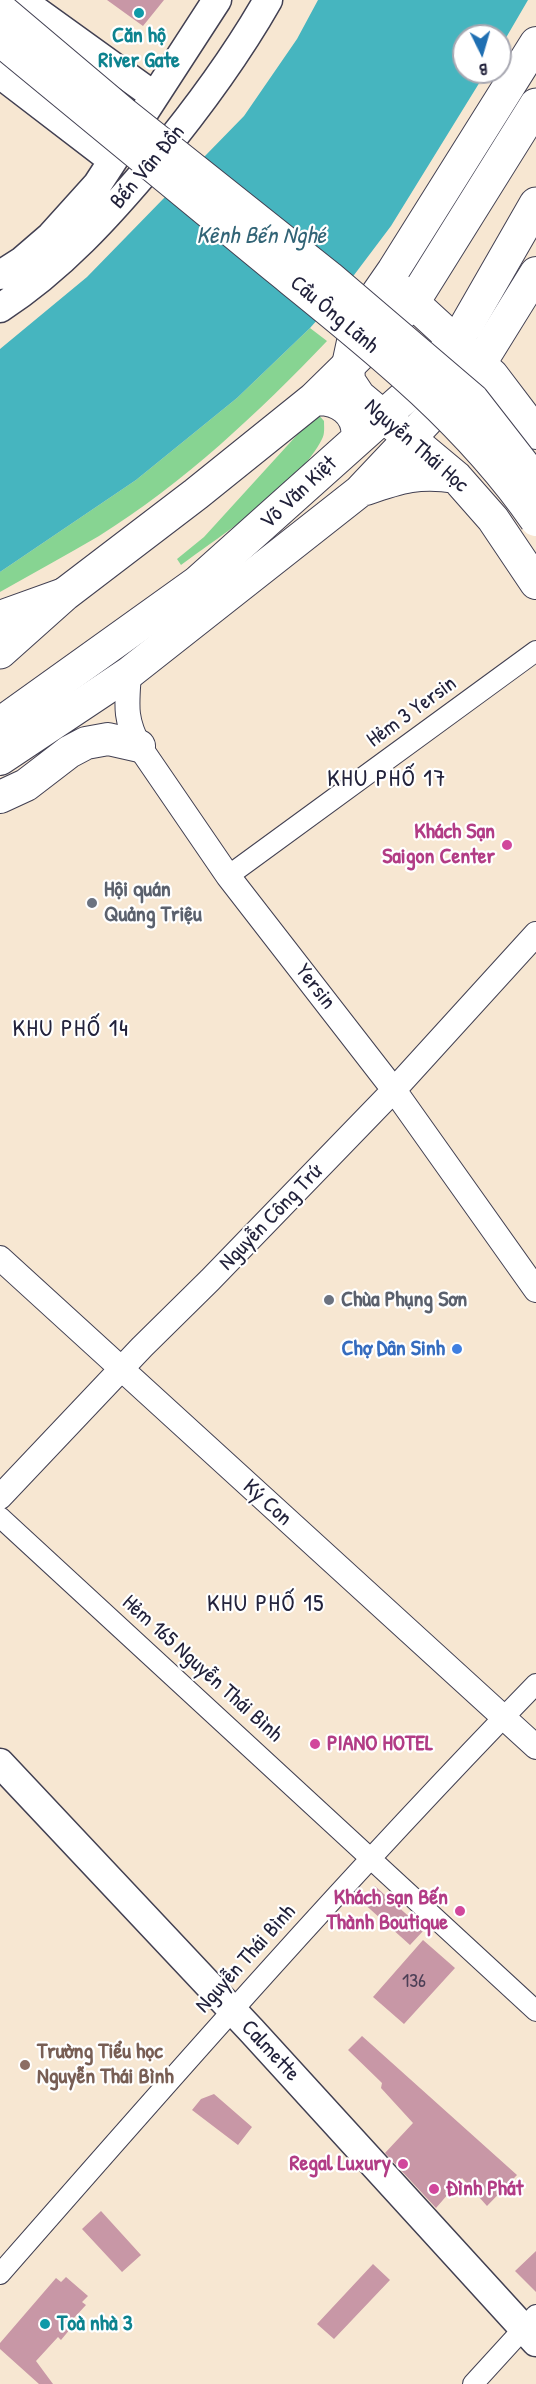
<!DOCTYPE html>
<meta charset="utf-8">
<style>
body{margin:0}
#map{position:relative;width:536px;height:2384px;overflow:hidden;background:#f7e7d2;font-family:"Patrick Hand",sans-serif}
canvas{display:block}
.north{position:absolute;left:452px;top:24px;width:60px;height:60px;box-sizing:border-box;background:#fff;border:2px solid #a7a7b1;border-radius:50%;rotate:175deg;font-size:16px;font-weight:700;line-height:24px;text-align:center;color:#22223b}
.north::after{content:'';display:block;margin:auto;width:21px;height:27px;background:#1f6fb2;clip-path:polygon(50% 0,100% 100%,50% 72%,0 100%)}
</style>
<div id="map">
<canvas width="536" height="2384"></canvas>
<div class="north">B</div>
</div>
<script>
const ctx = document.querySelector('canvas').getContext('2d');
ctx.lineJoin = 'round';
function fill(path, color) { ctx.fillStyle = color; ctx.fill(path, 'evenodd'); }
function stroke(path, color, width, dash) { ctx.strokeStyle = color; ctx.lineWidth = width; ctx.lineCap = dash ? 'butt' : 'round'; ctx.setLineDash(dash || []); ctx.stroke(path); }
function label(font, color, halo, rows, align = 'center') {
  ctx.font = font + ' "Patrick Hand",sans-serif'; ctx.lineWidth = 4.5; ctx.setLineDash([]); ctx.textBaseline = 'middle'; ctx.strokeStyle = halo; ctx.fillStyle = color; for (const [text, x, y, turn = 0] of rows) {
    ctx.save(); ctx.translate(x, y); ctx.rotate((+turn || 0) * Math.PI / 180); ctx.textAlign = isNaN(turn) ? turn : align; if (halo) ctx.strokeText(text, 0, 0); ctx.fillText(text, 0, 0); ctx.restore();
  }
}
fill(new Path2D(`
 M310,328l17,13c-69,72 -143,142 -228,195 -32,19 -66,37 -99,56v-20l136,-92 101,-82z
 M317,413l7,8c0,6 1,13 -2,18 -22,45 -100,96 -141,126l-4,-6 27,-22z`), '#87d492');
fill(new Path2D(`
 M318,0h210l-28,48v-12h-36v36h22l-95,154 -55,73 -26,29 -73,70 -101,82 -136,92v-223l87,-72 157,-161 53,-77z`), '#46b5bf');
fill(new Path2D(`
 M107,0h57l-21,26z
 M375,1886l49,44 -14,15 -49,-44z
 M423,1940l32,28 -51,56 -31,-27z
 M362,2036l155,139 -30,31 -25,-28 -26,30 -51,-55 28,-30 -32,-35 1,-5 -34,-33z
 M214,2094l38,33 -14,18 -46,-35 9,-11z
 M101,2211l40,44 -19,17 -40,-43z
 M536,2251v41l-21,-21z
 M373,2264l17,16 -56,59 -17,-15z
 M66,2277l22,19 -6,6 4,3 -13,14 3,3 -15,18 -3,-3 -22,24 17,23h-14l-39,-35v-6l56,-65 5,4z`), '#c897a6');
const minor = new Path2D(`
 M228,876l308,-225
 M0,1517l536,494
 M0,2274c175,-200 350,-399 536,-590
 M473,2384l63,-69`);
const tertiary = new Path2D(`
 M129,673c-2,31 -5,45 10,73l89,130 166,214 142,200
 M0,1258l536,489
 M0,1497l142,-150 68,-67 184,-190 142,-156`);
const secondary = new Path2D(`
 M21,0l132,95
 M0,74l112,86
 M0,275l22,-14 29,-25 46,-51 120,-185
 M0,308c60,-39 109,-93 155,-148 42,-51 80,-102 113,-160
 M0,1763l252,268 284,311`);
const primary = new Path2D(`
 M536,43l-143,228 -36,52 -9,42 1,16 10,15 97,81 37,42 43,64
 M394,285l98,90 44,58
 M366,489c34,-12 54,-18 90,-12
 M0,617l64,-23
 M0,759l129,-86 231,-182 119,-126 57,-92
 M0,797l26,-12 43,-33 17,-9 22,-4 31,7`);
const trunk = new Path2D(`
 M314,399c24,-2 46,12 44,39
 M0,652l65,-58 131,-100 118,-95 99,-97 123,-197
 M0,724l197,-141 218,-195 51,-62 70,-122`);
stroke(minor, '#424052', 22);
stroke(tertiary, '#424052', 26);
stroke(secondary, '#424052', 31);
stroke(primary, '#424052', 34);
stroke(trunk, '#424052', 35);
stroke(minor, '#fff', 20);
stroke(tertiary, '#fff', 24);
stroke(secondary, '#fff', 28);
stroke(primary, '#fff', 32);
stroke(trunk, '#fff', 33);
const primaryBridge = new Path2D(`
 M0,9l123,104 206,164 144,123 63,81
 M0,40c91,75 182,150 273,225 95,77 193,153 263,255`);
stroke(primaryBridge, '#424052', 34, []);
stroke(primaryBridge, '#fff', 32);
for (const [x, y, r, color] of [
 [139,13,6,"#0f9aa8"],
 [507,845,6,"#d1479c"],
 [92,903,6,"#6b7280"],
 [329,1300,6,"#6b7280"],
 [457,1349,6,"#3f7fe0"],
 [315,1744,6,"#d1479c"],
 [460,1911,6,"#d1479c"],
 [25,2065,6,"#8d6e63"],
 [403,2164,6,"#d1479c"],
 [434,2189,6,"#d1479c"],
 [45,2324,6,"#0f9aa8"]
]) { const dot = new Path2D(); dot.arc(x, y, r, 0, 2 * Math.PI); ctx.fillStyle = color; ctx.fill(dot); stroke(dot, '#fff', 2); }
label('20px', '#4c3f56', null, [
 ["136",414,1982]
]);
label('bold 22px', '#0d838f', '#fff', [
 ["Căn hộ",139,36],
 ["River Gate",139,61],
 ["Toà nhà 3",57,2324,"left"]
]);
label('22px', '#22223b', '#fff', [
 ["Bến Vân Đồn",148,167,-50],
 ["Cầu Ông Lãnh",334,315,40],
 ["Nguyễn Thái Học",416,446,41],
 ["Võ Văn Kiệt",299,493,-43],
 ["Hẻm 3 Yersin",412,712,-36],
 ["Yersin",315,987,52],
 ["Nguyễn Công Trứ",271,1218,-46],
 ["Ký Con",267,1503,42],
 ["Hẻm 165 Nguyễn Thái Bình",202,1669,42],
 ["Nguyễn Thái Bình",246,1959,-48],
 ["Calmette",270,2051,47]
]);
label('bold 22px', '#b23c85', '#fff', [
 ["Khách Sạn",495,832],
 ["Saigon Center",495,857],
 ["PIANO HOTEL",327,1744,"left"],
 ["Khách sạn Bến",448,1898],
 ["Thành Boutique",448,1923],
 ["Regal Luxury",391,2164],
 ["Đình Phát",446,2189,"left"]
], 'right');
label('bold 22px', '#5b616d', '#fff', [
 ["Hội quán",104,890],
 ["Quảng Triệu",104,915],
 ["Chùa Phụng Sơn",341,1300]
], 'left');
label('bold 22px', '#366cbe', '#fff', [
 ["Chợ Dân Sinh",445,1349]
], 'right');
label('bold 22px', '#785e54', '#fff', [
 ["Trường Tiểu học",37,2052],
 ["Nguyễn Thái Bình",37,2077]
], 'left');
label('italic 24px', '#326476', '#fff', [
 ["Kênh Bến Nghé",261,237]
]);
ctx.letterSpacing = '1.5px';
label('24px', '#22223b', '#fff', [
 ["KHU PHỐ 17",387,780],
 ["KHU PHỐ 14",71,1030],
 ["KHU PHỐ 15",266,1605]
]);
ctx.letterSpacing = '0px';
</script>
